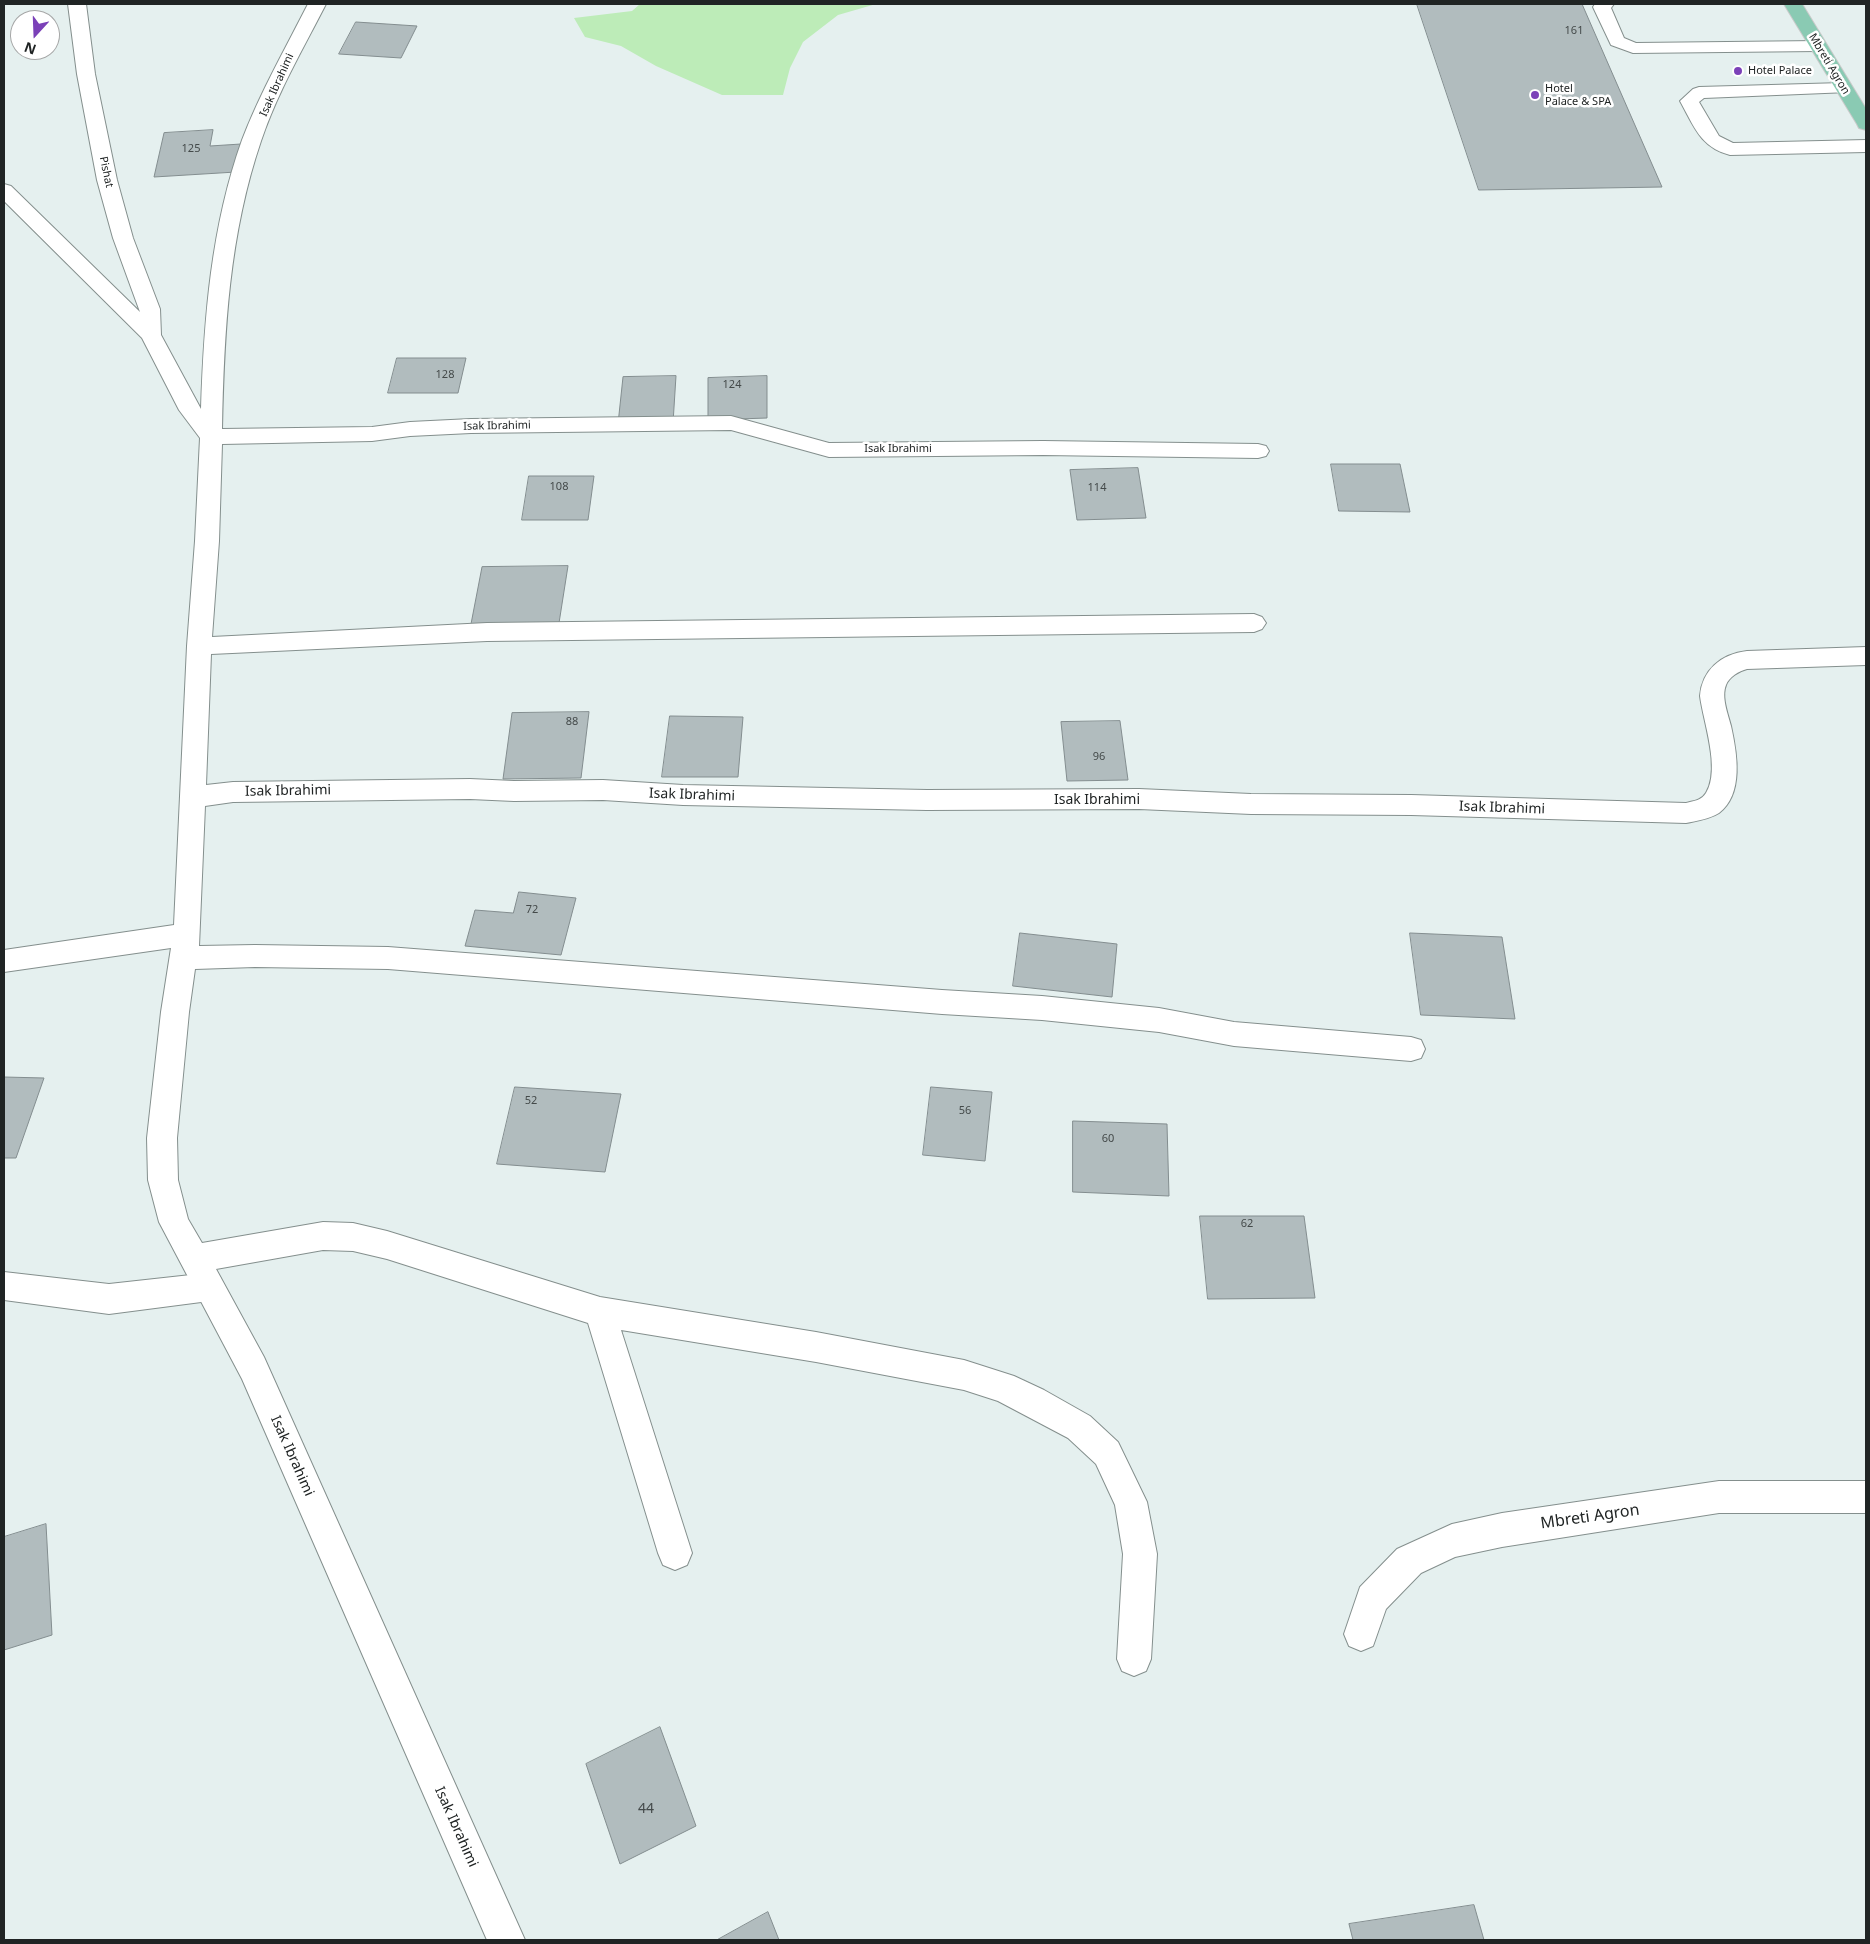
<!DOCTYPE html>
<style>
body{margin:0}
#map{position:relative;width:1870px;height:1944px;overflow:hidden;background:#e5f0ef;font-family:"Noto Sans",sans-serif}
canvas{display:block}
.frame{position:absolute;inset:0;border:5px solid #202424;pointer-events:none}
.north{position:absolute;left:10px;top:10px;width:50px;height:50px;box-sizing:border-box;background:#fff;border:1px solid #a6a7a7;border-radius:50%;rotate:200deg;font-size:14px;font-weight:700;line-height:20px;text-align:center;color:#202424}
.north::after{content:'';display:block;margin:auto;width:18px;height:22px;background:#7b41b8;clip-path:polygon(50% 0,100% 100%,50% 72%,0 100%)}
</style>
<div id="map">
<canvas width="1870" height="1944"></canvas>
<div class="frame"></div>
<div class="north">N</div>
</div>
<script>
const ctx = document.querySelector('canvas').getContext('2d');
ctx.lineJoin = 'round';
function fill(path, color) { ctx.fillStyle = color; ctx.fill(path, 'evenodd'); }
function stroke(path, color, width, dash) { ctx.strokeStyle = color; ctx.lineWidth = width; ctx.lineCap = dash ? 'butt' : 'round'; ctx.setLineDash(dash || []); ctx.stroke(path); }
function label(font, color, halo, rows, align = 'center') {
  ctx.font = font + ' "Noto Sans",sans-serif'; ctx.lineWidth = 5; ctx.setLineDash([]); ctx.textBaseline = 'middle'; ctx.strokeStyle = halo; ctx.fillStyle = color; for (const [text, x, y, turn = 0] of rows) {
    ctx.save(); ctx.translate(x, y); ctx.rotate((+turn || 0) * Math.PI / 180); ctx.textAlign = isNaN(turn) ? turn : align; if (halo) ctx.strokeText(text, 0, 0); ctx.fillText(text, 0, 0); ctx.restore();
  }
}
fill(new Path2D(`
 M640,4h236l-38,11 -35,27 -13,26 -7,27h-61l-66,-29 -35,-20 -36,-9 -11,-19 58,-7z`), '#bdecb8');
const building = new Path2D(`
 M1417,4h165l80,183 -183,3z
 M356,22l61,4 -16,32 -62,-4z
 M213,130l-3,16 31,-2 -5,28 -82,5 10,-44z
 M397,358h69l-8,35h-70z
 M676,376l-3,47 -55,1 5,-47z
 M767,376v42l-59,2v-42z
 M1331,464h69l10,48 -71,-1z
 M1138,468l8,50 -69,2 -7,-50z
 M529,476h65l-6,44h-66z
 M568,566l-9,57 -88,1 11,-57z
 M589,712l-8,66 -78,1 9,-66z
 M670,716l73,1 -5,60h-76z
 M1120,721l8,59 -61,1 -6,-59z
 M519,892l57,6 -15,57 -96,-9 10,-36 38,3z
 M1020,933l97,11 -5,53 -99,-11z
 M1410,933l92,4 13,82 -94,-4z
 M4,1077l40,1 -28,80h-12z
 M515,1087l106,7 -16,78 -108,-8z
 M931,1087l61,5 -7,69 -62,-6z
 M1073,1121l94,3 2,72 -96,-4z
 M1200,1216h104l11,82 -107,1z
 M46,1524l6,111 -48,15v-113z
 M660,1727l36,99 -76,38 -34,-100z
 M1474,1905l10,35h-131l-4,-16z
 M768,1912l11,28h-62z`);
fill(building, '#b1bcbe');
stroke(building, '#838d8f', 1);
const service = new Path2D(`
 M1595,4h19l-3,4 13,30 12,5 182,-2 6,1 3,4 -3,4 -6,1 -185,2 -22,-8 -18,-38z
 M1843,83l6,1 3,4 -3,4 -145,6 -5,4 20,34 14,7 133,-3v12l-136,3c-30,-8 -36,-29 -50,-54l13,-12 6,-2z
 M4,1272l105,12 100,-11 11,4 4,10 -4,10 -11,4 -100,13 -105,-14z`);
const minor = new Path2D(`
 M68,4h18l9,70 22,106 16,58 27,71 1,26 40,74c3,-91 10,-182 41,-269 18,-47 43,-91 66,-136h18c-23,45 -49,89 -65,137 -32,94 -37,190 -39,288l150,-2 38,-5 61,-3 260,-3 98,27 214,-2 215,3 8,2 3,5 -3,5 -8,2 -215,-3 -214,2 -98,-27 -260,3 -61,3 -38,5 -150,3 -3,97 -7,96 275,-14 767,-9 8,3 4,6 -4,6 -8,3 -767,9 -276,13 -5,131 27,-3 237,-3 44,2 89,-1 80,5 244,5 212,-1 112,5 160,1 275,8c8,-2 16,-3 20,-10 15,-24 -3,-72 -6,-97 2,-26 21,-42 47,-45l119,-4v18l-119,4c-8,2 -18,8 -21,16 -5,12 2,29 5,41 6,27 13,68 -12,87 -9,6 -23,8 -33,10l-275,-8 -160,-1 -112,-5 -212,1 -244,-5 -80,-5 -89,1 -44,-2 -237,3 -28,4 -6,140 56,-1 133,2 554,43 100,6 117,12 75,14 177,15 10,3 4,9 -4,9 -10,3 -177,-15 -75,-14 -117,-12 -100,-6 -554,-45 -133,-2 -60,2 -6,43 -12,126 1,42 10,39 14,24 121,-21 30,1 34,8 213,66 216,35 148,28 50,16 30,14 46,26 28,26 29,60 10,52 -6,105 -5,12 -12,5 -12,-5 -5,-12 6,-105 -8,-49 -19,-41 -28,-26 -70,-37 -34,-11 -148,-28 -195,-32 71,223 -5,12 -12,5 -12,-5 -5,-12 -70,-230 -201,-64 -34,-8 -30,-1 -107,19 48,88 261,583h-38l-245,-561 -83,-157 -11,-42 -1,-42 14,-126 10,-64 -167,24v-22l170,-25 13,-279 8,-105 5,-103 -21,-28 -37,-72 -138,-137v-17l7,2 129,126 -27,-74 -16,-58 -20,-106z
 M1719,1481h147v32h-147l-217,34 -47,10 -34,16 -35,36 -13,37 -12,5 -12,-5 -5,-12 16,-47 37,-38 55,-25 50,-11z`);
const primary = new Path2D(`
 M1784,4h18l64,105v21l-7,-2 -2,-4z`);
stroke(service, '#848f8d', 2);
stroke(minor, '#848f8d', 2);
stroke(primary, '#c9caca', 2);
fill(service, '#fff');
fill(minor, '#fff');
fill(primary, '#8acab3');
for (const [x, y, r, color] of [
 [1738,71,5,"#7b41b8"],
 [1535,95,5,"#7b41b8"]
]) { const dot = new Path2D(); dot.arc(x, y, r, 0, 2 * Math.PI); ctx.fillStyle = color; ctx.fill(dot); stroke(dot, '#fff', 2); }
label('11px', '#444a4a', null, [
 ["161",1574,31],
 ["125",191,149],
 ["128",445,375],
 ["124",732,385],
 ["108",559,487],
 ["114",1097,488],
 ["88",572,722],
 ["96",1099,757],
 ["72",532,910],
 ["52",531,1101],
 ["56",965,1111],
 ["60",1108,1139],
 ["62",1247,1224]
]);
label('11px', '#202424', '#fff', [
 ["Mbreti Agron",1829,64,59],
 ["Isak Ibrahimi",277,85,-66],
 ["Pishat",106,172,78],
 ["Isak Ibrahimi",497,426,-1],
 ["Isak Ibrahimi",898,449]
]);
label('11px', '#202424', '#fff', [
 ["Hotel Palace",1748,71],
 ["Hotel",1545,89],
 ["Palace & SPA",1545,102]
], 'left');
label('14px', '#202424', '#fff', [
 ["Isak Ibrahimi",288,791,-1],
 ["Isak Ibrahimi",692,795,2],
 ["Isak Ibrahimi",1097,800],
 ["Isak Ibrahimi",1502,808,2],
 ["Isak Ibrahimi",292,1456,66],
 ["Isak Ibrahimi",456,1827,66]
]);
label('14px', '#444a4a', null, [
 ["44",646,1809]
]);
label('16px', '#202424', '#fff', [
 ["Mbreti Agron",1590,1517,-8]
]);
</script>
